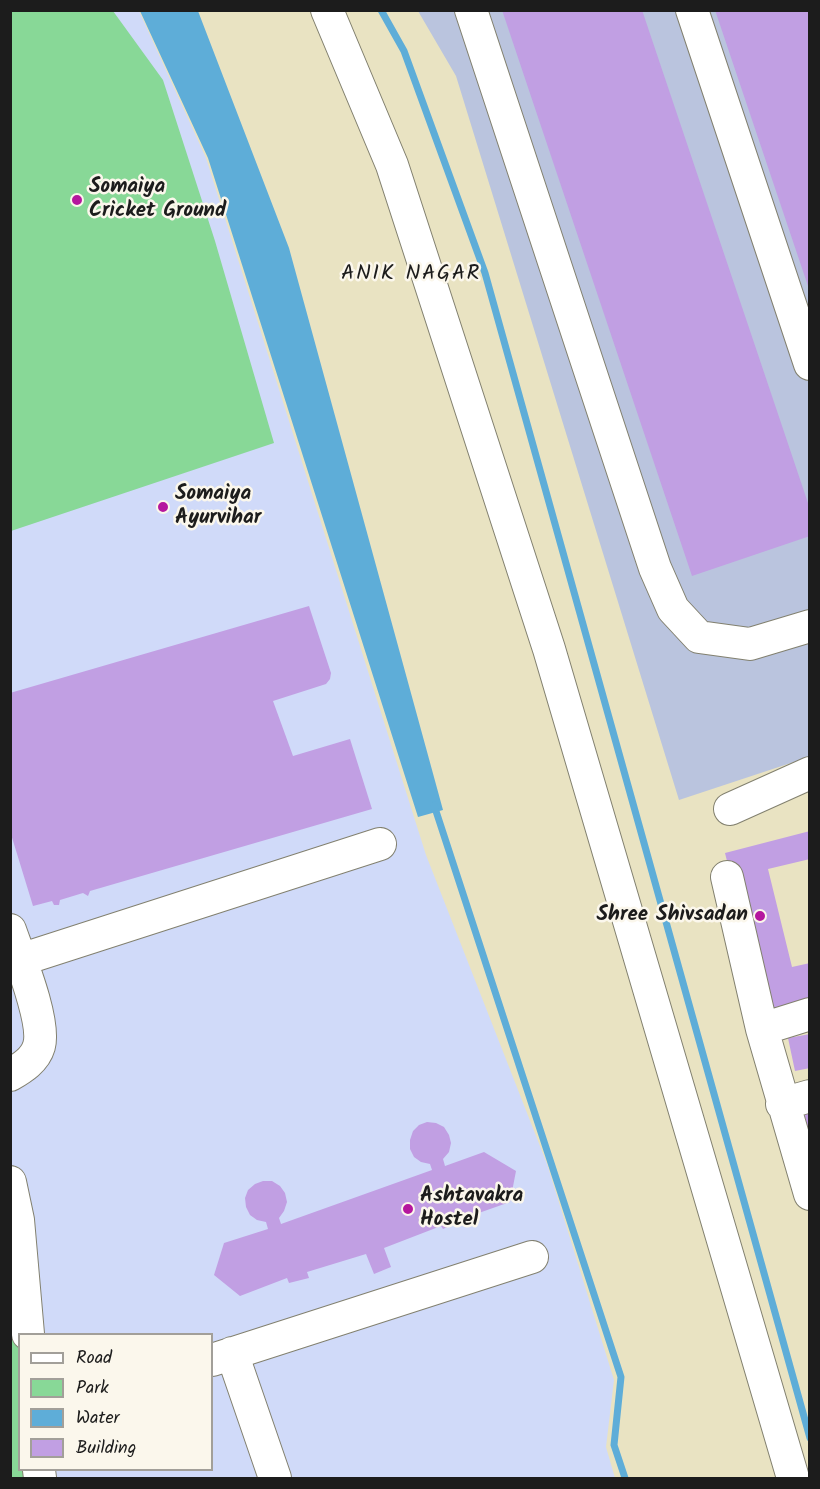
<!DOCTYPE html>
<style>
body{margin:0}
#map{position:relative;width:820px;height:1489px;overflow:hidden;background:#e9e3c2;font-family:Kalam,sans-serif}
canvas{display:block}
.frame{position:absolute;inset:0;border:12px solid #1c1c1c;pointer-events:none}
.legend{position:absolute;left:18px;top:1333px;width:195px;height:138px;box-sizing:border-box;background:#fbf7ec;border:2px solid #a29f99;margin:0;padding:8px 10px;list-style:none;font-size:18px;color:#1c1c1c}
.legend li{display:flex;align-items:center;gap:12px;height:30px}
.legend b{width:30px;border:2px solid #a29f99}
</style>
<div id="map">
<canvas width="820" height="1489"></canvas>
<div class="frame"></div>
<ul class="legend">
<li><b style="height:8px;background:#fff"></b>Road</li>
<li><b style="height:16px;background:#88d897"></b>Park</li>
<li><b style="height:16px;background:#5eadd8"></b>Water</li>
<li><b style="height:16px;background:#c19fe3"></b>Building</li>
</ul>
</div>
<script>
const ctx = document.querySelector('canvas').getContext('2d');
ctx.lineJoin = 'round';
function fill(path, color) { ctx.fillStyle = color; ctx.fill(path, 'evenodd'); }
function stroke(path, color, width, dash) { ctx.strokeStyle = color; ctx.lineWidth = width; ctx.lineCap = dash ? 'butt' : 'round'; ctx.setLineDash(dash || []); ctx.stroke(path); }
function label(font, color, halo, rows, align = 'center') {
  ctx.font = font + ' Kalam,sans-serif'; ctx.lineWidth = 5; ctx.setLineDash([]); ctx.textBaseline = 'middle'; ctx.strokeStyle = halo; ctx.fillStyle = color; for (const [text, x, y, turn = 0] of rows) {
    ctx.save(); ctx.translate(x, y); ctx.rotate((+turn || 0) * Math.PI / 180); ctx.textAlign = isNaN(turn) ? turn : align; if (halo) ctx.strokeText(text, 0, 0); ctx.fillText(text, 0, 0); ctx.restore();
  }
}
fill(new Path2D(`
 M10,11h129l67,147 220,697 121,309 67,216 -8,67 9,31h-604zM20,1334h192v136h-192z`), '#d0daf9');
fill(new Path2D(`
 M418,11h391v746l-130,43 -223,-724z`), '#bac4de');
fill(new Path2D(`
 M10,11h103l50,69 52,161 59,202 -263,88z
 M10,1188l2,76 8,86v120h10l1,8h-20z`), '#88d897');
fill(new Path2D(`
 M140,11h58l91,237 154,562 -25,7 -210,-659z`), '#5eadd8');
stroke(new Path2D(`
 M381,10l23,41 81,222 325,1165
 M434,805l187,572 -7,68 11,33`), '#5eadd8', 7);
fill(new Path2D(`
 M502,10h140l168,499v27l-118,40z
 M715,10h95v279h-1z
 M309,606l22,67 -1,6 -4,5 -53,17 20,55 57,-17 22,70 -282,82 -2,5 -5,-3 -23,7 -1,5h-5l-2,-4 -19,5 -23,-75v-138z
 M810,831v28l-42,10 24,98 18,-4v39l-45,12 -40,-161z
 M810,1034v34l-15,3 -7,-33z
 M810,1112v23h-1l-5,-21z
 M427,1122l9,1 8,4 5,8 2,8 -2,9 -6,7 2,7 39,-14 32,19 -6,31 -54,19 1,2 -14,6 -2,-3 -57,22 7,19 -17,7 -8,-20 -59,18 2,6 -20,5 -2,-5 -47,18 -26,-21 10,-32 44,-14 -2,-7 -9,-2 -7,-5 -4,-8 -1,-9 3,-8 7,-6 8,-3h9l8,5 5,7 2,9 -3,9 -5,7 2,6 151,-54 -2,-6 -9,-2 -7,-5 -4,-8v-9l3,-9 6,-6z`), '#c19fe3');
const minor = new Path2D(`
 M327,10l65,155 157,484 244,829
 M471,10l184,558 18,41 26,28 51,7 60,-18
 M692,10l118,354
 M730,809l80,-36
 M727,877l35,152 48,165
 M10,930c9,26 36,92 29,116 -4,14 -17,22 -29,29
 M20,960l360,-116
 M762,1029l48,-15
 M782,1104l28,-8
 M10,1182l8,38 10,114
 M232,1353l43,125
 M212,1360l320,-103
 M39,1470l1,8`);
stroke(minor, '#82806f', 34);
stroke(minor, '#fff', 32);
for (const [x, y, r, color] of [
 [77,200,6,"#b5179e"],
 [163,507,6,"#b5179e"],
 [760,916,6,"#b5179e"],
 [408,1209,6,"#b5179e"]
]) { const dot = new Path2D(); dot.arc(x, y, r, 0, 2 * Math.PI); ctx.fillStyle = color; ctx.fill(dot); stroke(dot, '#fbf7ec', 2); }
label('bold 21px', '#1c1c1c', '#fbf7ec', [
 ["Somaiya",89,188],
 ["Cricket Ground",89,212],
 ["Somaiya",175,495],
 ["Ayurvihar",175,519],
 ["Shree Shivsadan",748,916,"right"],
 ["Ashtavakra",420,1197],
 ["Hostel",420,1221]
], 'left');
ctx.letterSpacing = '1.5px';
label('22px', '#1c1c1c', '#fbf7ec', [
 ["ANIK NAGAR",411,275]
]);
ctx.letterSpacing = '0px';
</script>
